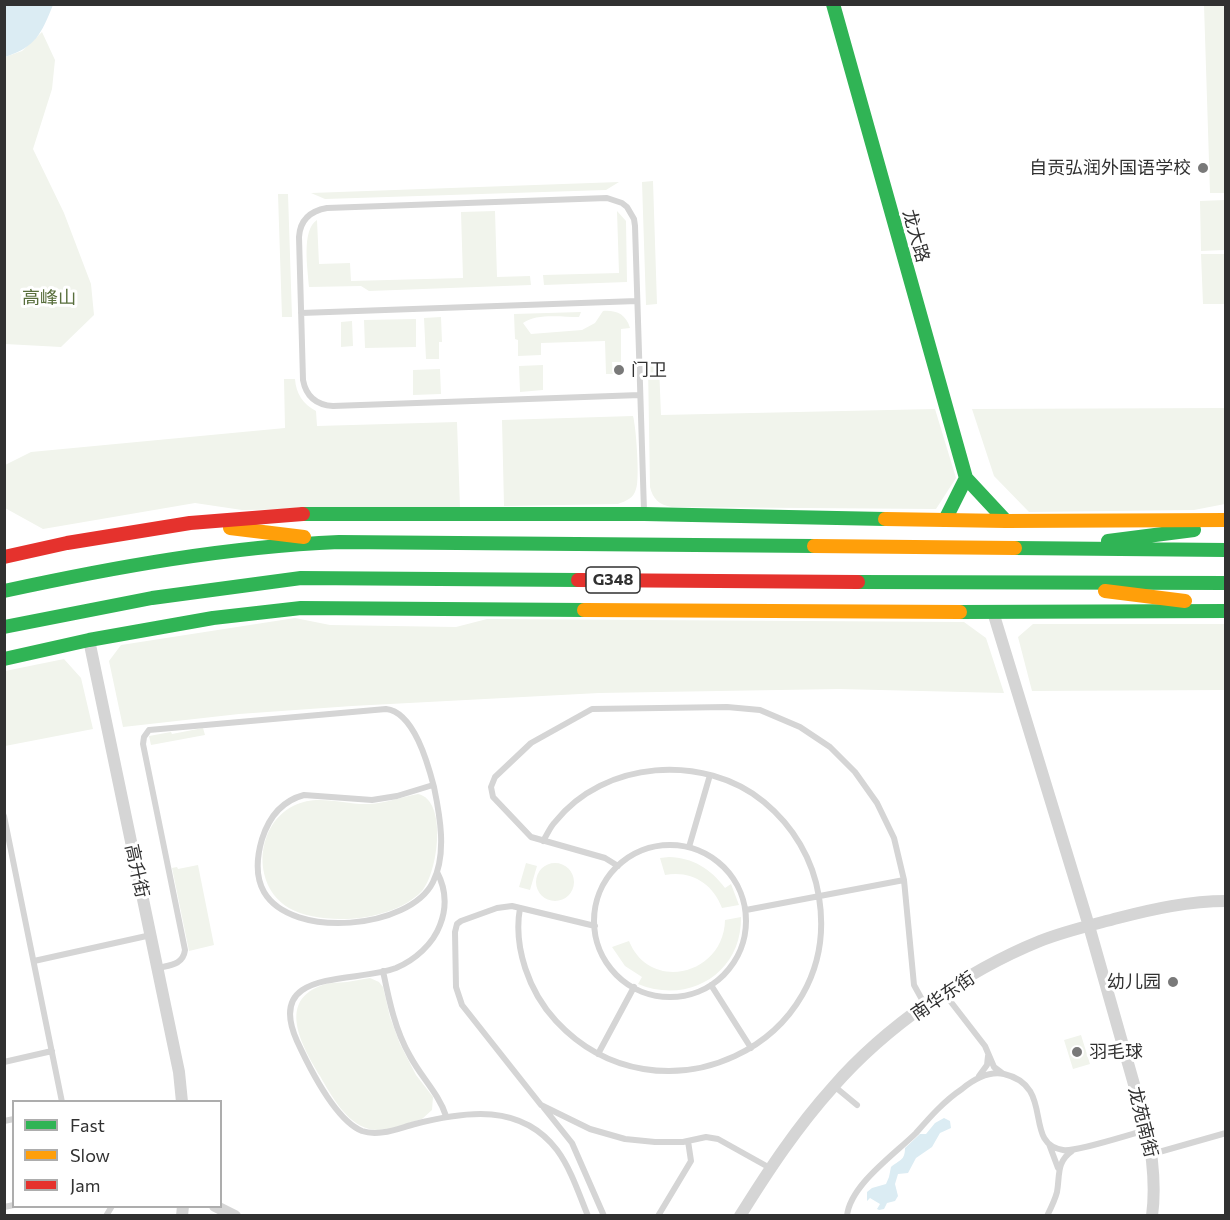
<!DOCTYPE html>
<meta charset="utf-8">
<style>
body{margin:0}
#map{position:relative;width:1230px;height:1220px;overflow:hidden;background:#fff;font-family:Commissioner,sans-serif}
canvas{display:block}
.frame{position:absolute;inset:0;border:6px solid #313131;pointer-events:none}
.legend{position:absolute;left:12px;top:1100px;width:210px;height:108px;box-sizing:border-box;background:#fff;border:2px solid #adadad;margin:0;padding:8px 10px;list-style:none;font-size:18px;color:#313131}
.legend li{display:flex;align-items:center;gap:12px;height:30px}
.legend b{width:30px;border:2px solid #adadad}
</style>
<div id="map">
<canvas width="1230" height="1220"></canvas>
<div class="frame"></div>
<ul class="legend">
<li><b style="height:8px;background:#30b455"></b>Fast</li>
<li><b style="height:8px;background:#ff9f0a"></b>Slow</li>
<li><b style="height:8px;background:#e5322d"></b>Jam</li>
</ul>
</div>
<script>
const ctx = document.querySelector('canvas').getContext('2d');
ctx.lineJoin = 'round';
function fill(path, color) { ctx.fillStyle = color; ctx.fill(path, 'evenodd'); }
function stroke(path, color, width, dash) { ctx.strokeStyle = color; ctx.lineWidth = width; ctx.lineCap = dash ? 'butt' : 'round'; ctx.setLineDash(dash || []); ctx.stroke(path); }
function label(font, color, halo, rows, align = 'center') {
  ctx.font = font + ' Commissioner,"Noto Sans SC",sans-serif'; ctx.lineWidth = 6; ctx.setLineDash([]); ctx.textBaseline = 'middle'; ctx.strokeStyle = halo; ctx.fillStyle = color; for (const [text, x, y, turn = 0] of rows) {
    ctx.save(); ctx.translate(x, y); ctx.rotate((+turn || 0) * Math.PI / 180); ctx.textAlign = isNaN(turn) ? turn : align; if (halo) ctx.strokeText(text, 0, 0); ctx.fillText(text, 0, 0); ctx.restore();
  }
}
fill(new Path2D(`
 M1204,5h21v188h-15z
 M42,32l13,28 -3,29 -19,60 31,64 27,71 3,31 -33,32 -56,-3v-287l17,-6z
 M653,181l4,123 -11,1 -4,-123z
 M619,182l-13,8 -281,9 -14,-6z
 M278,194h10l4,123h-10z
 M1225,200v50l-24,1 -1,-50z
 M495,211l2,66 33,-1 1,9 -162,6 -8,-5 -52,1c-1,-17 -8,-57 8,-67l2,44 31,-1 1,18 112,-3 -2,-66z
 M617,211l9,10 1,61 -83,3 -1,-10 76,-2z
 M1201,254h24v50h-22z
 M603,311c13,-1 23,3 27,17l-9,1v33h-9l1,12h-7l-1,-33 -64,2v12l-23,1v-16l-3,-1 -1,-25 67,-2 -2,5c-17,0 -43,-4 -56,6l8,11 51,-4 13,-7z
 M441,317l1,25h-3v17h-13l-2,-41z
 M416,319v28l-51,1 -1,-28z
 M352,321l1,25 -12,1v-25z
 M543,365v25l-23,2 -1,-26z
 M648,366h11l2,49 274,-6 21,69 -20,31 -264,-2c-13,-2 -19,-8 -22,-20z
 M440,369l1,25 -28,1v-25z
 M284,379h11c1,15 8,25 21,32l1,15 140,-4 3,85 -218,3 -47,-7 -152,26 -38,-21v-43l26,-13 254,-24z
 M1225,408v96l-31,6 -165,2 -35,-36 -22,-67z
 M633,416c3,10 7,64 3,73 -2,9 -10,12 -18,15l-114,2 -2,-86z
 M295,618l35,7 126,2 31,-8 477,3 22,16 18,55 -165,-4 -240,4 -247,13 -113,8 -116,13 -14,-66 12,-16z
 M1033,624h192v66l-193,1 -14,-54z
 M64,659l17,19 12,51 -88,17v-75z
 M203,728l2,7 -54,10 -2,-9 22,-4 1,2z
 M418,794c30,6 20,79 4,97 -18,19 -50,27 -75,28 -18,0 -38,-1 -54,-9 -42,-20 -39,-84 0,-104 25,-13 50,-1 76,-2 17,-1 33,-7 49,-10z
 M669,857c24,1 41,11 56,31l6,-4 8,21 -17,3c-9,-25 -32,-38 -57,-33l-5,-17z
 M526,863l11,3 -7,24 -11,-3z
 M536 882a19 19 0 1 1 38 0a19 19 0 1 1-38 0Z
 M198,865l16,80 -25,6 -17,-83 5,-1 1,2z
 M741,917c1,56 -52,88 -103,67l4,-7 -17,-11 -13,-19 17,-6c21,52 95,34 96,-21z
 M370,978l9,4 4,5 7,30 10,27 16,31 17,22 -1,13 -10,9c-16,4 -36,14 -53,10 -23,-6 -38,-34 -49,-53 -16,-27 -44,-73 0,-90 9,-4 18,-3 27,-4 8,-1 15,-3 23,-4z
 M1081,1035l9,29 -17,5 -9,-29z`), '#f1f4ec');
fill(new Path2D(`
 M4,5h49c-12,29 -17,42 -48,52z
 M944,1118l6,3 1,7 -11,5 -8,14 -16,11 -8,15 -10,1 -3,10 3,12 -3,5 -8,2 -3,6 -5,1 -2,-1 3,-5 -10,-6 -3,3v-9l5,-4 14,-4 3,-7 2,-10c8,-7 14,-6 14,-19l15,-14h6l9,-11z`), '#dbecf3');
stroke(new Path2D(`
 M301,313l336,-12
 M640,395l-307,11c-17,-1 -27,-10 -30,-26l-4,-143c1,-17 11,-26 28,-29l280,-10 15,5 5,4 7,12 1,7 9,285
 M4,816l58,286
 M594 921a76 76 0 1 1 152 0a76 76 0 1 1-152 0Z
 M689,847l21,-72
 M618,866l-13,-8 -74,-21 -38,-40 -2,-10 4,-10 36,-34 61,-34 135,-2 33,3 40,17 30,20 25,25 22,31 17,35 10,42 10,105 11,20
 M437,872c9,17 10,35 3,53 -7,19 -25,35 -44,43 -41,16 -132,-1 -99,73 12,26 38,79 65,90 17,6 37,-3 53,-7 51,-13 106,-21 142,26 14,19 22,44 31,66
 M520,908c-7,39 9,84 36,113 102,110 287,25 263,-124 -6,-38 -26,-71 -55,-95 -60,-49 -160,-42 -209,20 -5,5 -8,13 -12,19
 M746,910l158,-30
 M595,926l-83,-20 -15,2 -36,13 -4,3 -2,8 1,55 6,18 79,100 49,24 35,10 30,3h28l23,-5 12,2 52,29
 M34,961l117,-26
 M158,968c12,-3 25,-3 27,-18l-42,-206 1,-7 5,-7 237,-21c28,3 42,55 48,78 6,29 13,67 -1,95 -23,47 -141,58 -169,10 -9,-16 -7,-36 -2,-53 7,-22 19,-38 42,-44l68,5 25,-4 36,-11
 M383,971c6,29 12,59 27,85 11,21 29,38 36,60
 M711,985l40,63
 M944,993l41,53 9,21 8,6
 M598,1054l36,-67
 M4,1062l48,-11
 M979,1076l8,-11 1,-9
 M834,1086l23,19
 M544,1108l28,35 32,73
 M4,1121l10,-2
 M1049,1144l9,24
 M1152,1154l74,-21
 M4,1207l10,-2
 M106,1216l6,-10
 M658,1216l33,-55 -3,-20
 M847,1216c3,-31 48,-62 69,-83 14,-16 28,-32 46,-44 11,-9 27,-18 42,-15 52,12 18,70 59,76 14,2 67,-16 84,-20
 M1047,1216c4,-8 8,-16 10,-24 3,-16 -1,-30 15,-41`), '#d5d5d5', 6);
stroke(new Path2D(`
 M993,612l96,314 58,204c6,29 9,56 5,86
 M89,640l90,432 3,30
 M215,1206l20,10
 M182,1216l1,-10
 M740,1216c28,-45 57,-89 93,-129 52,-60 133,-116 207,-146 25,-10 52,-16 78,-23 35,-9 71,-17 108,-17`), '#d5d5d5', 12);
stroke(new Path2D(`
 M833,4l133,474
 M303,514h341l241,5
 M945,520l21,-42 40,43
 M1108,541l86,-11
 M1015,548l211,2
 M858,582l368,1
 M4,591c111,-24 221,-44 335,-49l475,4
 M960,612l266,-1
 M4,627l148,-29 149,-20 277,2
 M4,659l85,-19 124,-22 88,-10 283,2`), '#30b455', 14);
stroke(new Path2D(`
 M885,519l121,2 220,-1
 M230,528l74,9
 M814,546l201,2
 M1105,591l80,10
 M584,610l376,2`), '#ff9f0a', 14);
stroke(new Path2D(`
 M4,557l63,-14 123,-20 113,-9
 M578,580l280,2`), '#e5322d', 14);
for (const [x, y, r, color] of [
 [1203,168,6,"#797979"],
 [619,370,6,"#797979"],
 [1173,982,6,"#797979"],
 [1077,1052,6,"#797979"]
]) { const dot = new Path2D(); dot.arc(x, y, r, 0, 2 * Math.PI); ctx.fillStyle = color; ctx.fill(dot); stroke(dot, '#fff', 2); }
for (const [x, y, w] of [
 [613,580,54]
]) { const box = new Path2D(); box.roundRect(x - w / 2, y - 13, w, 26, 4.5); ctx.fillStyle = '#fff'; ctx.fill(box); stroke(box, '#313131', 1.5); }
label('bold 16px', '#313131', null, [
 ["G348",613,580]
]);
label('18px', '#313131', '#fff', [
 ["自贡弘润外国语学校",1191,168],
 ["门卫",631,370,"left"],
 ["幼儿园",1161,982],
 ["羽毛球",1089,1052,"left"]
], 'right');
label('18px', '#313131', '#fff', [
 ["龙大路",916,236,74],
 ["高升街",137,871,78],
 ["南华东街",943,996,-34],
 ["龙苑南街",1143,1122,76]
]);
label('18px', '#596f3d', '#fff', [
 ["高峰山",49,298]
]);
</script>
